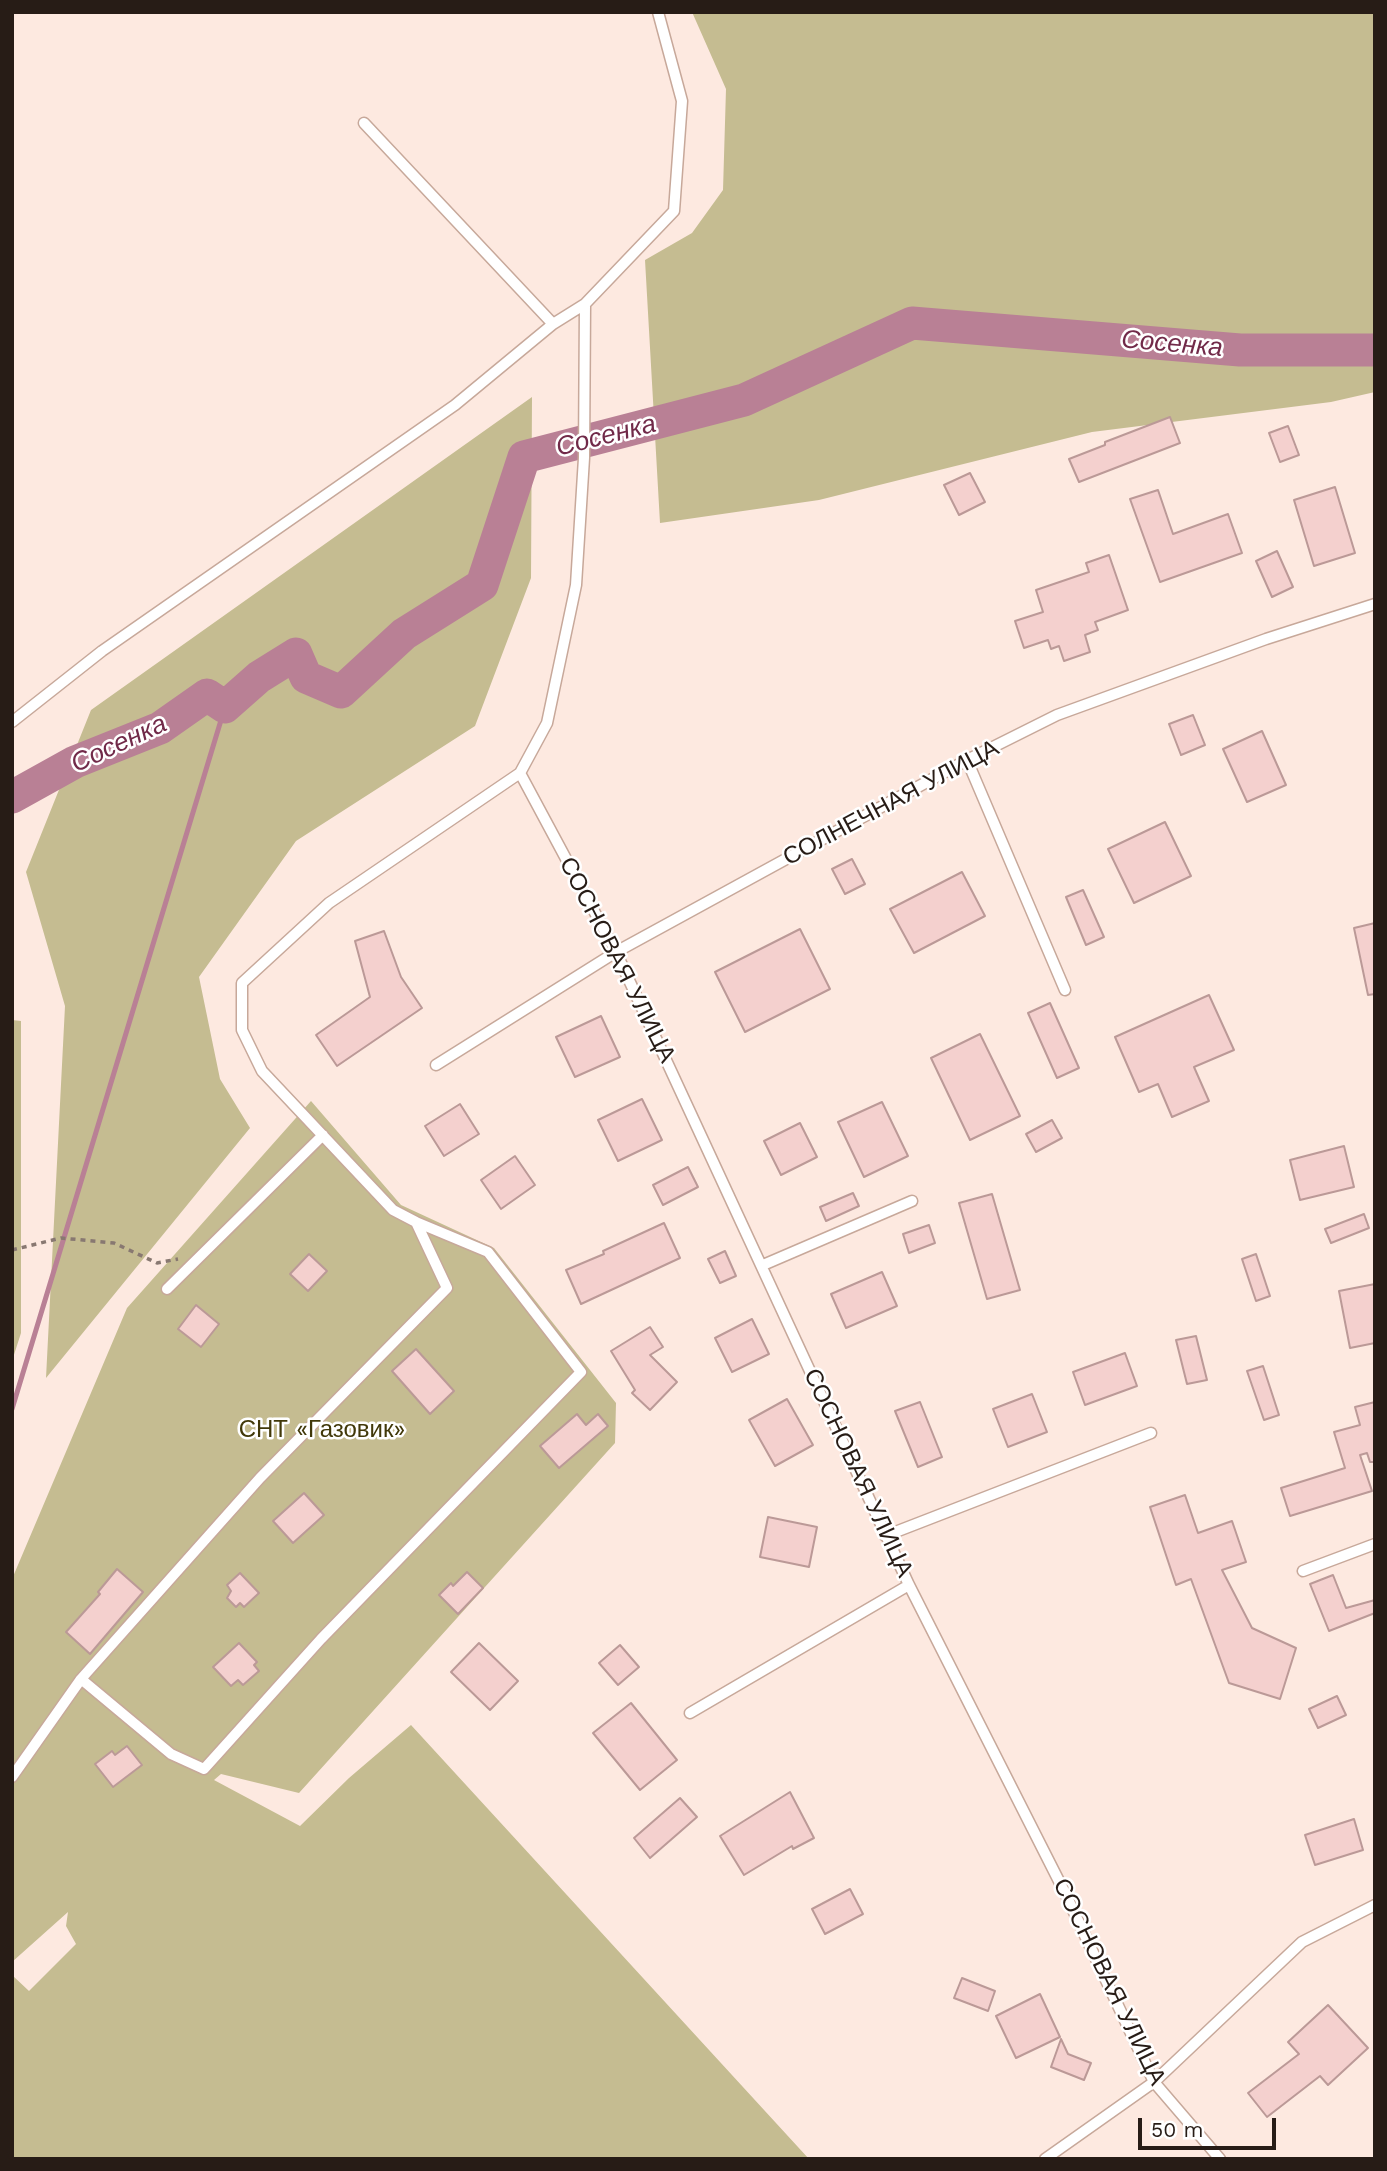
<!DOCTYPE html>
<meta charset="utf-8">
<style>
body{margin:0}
#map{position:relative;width:1387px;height:2171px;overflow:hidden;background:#fde9e0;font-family:"Work Sans",sans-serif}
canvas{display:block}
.frame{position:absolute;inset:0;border:14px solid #271c16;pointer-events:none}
.scale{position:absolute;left:1138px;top:2118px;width:138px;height:32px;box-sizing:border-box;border:4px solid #271c16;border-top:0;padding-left:9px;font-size:21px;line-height:24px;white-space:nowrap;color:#271c16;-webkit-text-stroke:5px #fff;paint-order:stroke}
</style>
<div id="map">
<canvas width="1387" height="2171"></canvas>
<div class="frame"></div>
<div class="scale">50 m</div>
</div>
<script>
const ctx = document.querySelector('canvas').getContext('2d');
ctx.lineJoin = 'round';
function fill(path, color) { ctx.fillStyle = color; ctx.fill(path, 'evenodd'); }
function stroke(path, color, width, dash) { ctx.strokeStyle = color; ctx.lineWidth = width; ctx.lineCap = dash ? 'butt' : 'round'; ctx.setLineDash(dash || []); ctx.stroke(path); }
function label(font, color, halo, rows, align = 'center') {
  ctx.font = font + ' "Work Sans",sans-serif'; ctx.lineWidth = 5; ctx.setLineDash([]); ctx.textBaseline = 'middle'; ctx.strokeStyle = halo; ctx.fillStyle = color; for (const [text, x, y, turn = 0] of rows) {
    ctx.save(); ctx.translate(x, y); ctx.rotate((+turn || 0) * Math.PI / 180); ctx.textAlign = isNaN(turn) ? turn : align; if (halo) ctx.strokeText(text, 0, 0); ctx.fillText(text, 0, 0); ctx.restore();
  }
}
fill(new Path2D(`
 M692,12h683v380l-44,10 -239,30 -273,68 -159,23 -15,-263 47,-27 31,-43 3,-101z
 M532,397l-1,181 -56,148 -179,115 -97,136 21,102 30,49 -204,250 19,-372 -39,-134 65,-162z
 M12,1020l9,1v312l-9,28z
 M311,1101l90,104 93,43 122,155 -1,40 -316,350 -78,-19 -7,6 86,46 49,-48 62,-53 398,434h-797v-184l17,16 47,-47 -10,-18 2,-14 -56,50v-383l115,-271z`), '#c5bc91');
stroke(new Path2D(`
 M12,1409l213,-702`), '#b98095', 5);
stroke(new Path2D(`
 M12,797l63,-35 85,-34 47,-33 18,12 34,-30 37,-23 10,23 35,15 63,-58 78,-49 42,-128 220,-57 168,-77 328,27h135`), '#b98095', 33);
const building = new Path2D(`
 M1170,417l10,26 -101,39 -10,-23 36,-14v-3z
 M1288,426l11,29 -19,7 -11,-29z
 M970,473l15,29 -26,13 -15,-30z
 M1335,487l20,66 -41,13 -20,-66z
 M1158,490l15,44 55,-20 14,39 -82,29 -30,-83z
 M1277,551l16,36 -21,10 -16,-36z
 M1109,555l19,55 -33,12 3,8 -13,5 5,17 -26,9 -5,-15 -8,3 -3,-9 -24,8 -9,-27 28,-9 -7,-22 53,-18 -3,-9z
 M1193,715l12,30 -24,10 -12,-31z
 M1262,731l24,54 -39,17 -24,-53z
 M1165,822l26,54 -57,27 -26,-54z
 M852,859l13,25 -20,10 -13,-25z
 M962,872l23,44 -71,37 -24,-44z
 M1083,890l21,47 -18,8 -20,-48z
 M1375,923v71l-7,1 -14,-67z
 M800,929l30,60 -85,43 -30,-60z
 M384,931l17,46 21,31 -85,58 -21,-31 54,-38 -15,-56z
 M1209,995l25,55 -40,17 15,34 -37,16 -14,-33 -19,8 -24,-55z
 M1050,1003l29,65 -22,10 -29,-65z
 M601,1016l19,41 -45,20 -19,-40z
 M980,1034l40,82 -50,24 -39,-82z
 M642,1099l20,41 -44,21 -20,-41z
 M882,1102l26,54 -44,21 -26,-55z
 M460,1104l19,30 -35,22 -19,-30z
 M1052,1120l10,18 -26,14 -10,-18z
 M800,1123l17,34 -36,18 -17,-34z
 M1344,1146l10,41 -54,13 -10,-40z
 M515,1156l20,29 -34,24 -20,-29z
 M688,1167l10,20 -35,18 -10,-20z
 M853,1193l6,13 -33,15 -6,-14z
 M992,1194l28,96 -33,9 -28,-96z
 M1364,1214l5,14 -38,15 -6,-14z
 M664,1223l16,35 -99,46 -15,-34 38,-16 -1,-3z
 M929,1225l6,18 -26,10 -6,-19z
 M725,1251l11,25 -16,7 -12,-24z
 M309,1254l18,17 -19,20 -18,-17z
 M1256,1254l14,42 -14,5 -14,-42z
 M882,1272l15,34 -51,22 -15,-34z
 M1375,1284v59l-25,5 -11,-57z
 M196,1305l23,19 -18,23 -23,-18z
 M752,1319l17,35 -37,18 -17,-34z
 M650,1327l13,20 -13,8 27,27 -27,28 -18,-17 3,-3 -24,-39z
 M1196,1336l11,44 -20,4 -11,-44z
 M416,1349l38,42 -24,23 -38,-43z
 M1125,1353l12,33 -52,19 -12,-33z
 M1263,1366l16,49 -15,5 -17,-49z
 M1032,1394l15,38 -39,15 -15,-38z
 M787,1399l26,46 -38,21 -26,-46z
 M920,1402l22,55 -24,10 -23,-56z
 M1375,1402v60h-5l-3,-9 -7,2 12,36 -82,25 -9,-28 64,-20 -11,-36 26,-7 -5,-18z
 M577,1414l9,11 12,-11 10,12 -49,42 -19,-22z
 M304,1493l20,22 -31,28 -20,-22z
 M1185,1495l13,38 34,-12 14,41 -24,8 30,58 44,20 -16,51 -51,-16 -38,-104 -15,6 -26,-78z
 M768,1517l49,10 -8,40 -49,-10z
 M117,1569l26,23 -53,62 -24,-22 34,-38 -2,-2z
 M467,1572l16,16 -25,26 -19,-19 12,-12 2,3z
 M240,1573l19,20 -15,14 -4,-4 -4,4 -9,-9 4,-7 -4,-6z
 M1333,1575l13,33 29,-8v13l-46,18 -19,-47z
 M239,1643l18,19 -3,3 5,6 -16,14 -5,-5 -7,6 -18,-19z
 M479,1643l39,38 -28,29 -39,-38z
 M620,1645l19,22 -21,18 -19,-22z
 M1337,1696l9,19 -28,13 -9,-19z
 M631,1703l46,57 -37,30 -47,-57z
 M127,1746l15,19 -29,22 -18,-23 17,-13 3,4z
 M790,1792l24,46 -21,11 -1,-3 -48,29 -24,-39z
 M680,1798l17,19 -47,41 -16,-20z
 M1354,1819l9,31 -48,15 -10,-30z
 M850,1889l13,25 -38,20 -13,-25z
 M962,1978l33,13 -7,20 -34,-13z
 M1040,1994l20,43 -44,21 -20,-42z
 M1328,2005l40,43 -40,37 -8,-9 -53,41 -19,-24 51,-39 -11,-12z
 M1061,2039l7,15 23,9 -7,17 -33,-13z`);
fill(building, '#f4d0ce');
stroke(building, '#bb9997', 2);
const service = new Path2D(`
 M364,123l189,201
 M12,722l90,-71 353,-246 98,-81 32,-20
 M967,760l98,230
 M520,773l96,179 293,633 155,306 90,191 66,77
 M436,1065l180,-113 351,-192 90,-45 209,-76 109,-35
 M763,1265l149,-64
 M167,1289l156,-154
 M885,1536l266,-103
 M1303,1571l72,-27
 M81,1679l90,75 33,15 117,-130 260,-267 -93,-120 -72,-30
 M690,1713l219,-128
 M12,1777l69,-98 179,-201 187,-190 -31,-66 -23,-12 -131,-139 -20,-41v-47l87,-80 191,-130 27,-50 29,-138 8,-127 1,-154 89,-93 8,-110 -24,-89
 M1045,2159l109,-77 148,-140 73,-37`);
stroke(service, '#c7a89a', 13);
stroke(new Path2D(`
 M12,1250l49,-12 53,5 43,20 21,-4`), '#887871', 3.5, [5, 5]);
stroke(service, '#fff', 10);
label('24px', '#271c16', '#fff', [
 ["СОЛНЕЧНАЯ УЛИЦА",891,803,-28],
 ["СОСНОВАЯ УЛИЦА",617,960,63],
 ["СОСНОВАЯ УЛИЦА",858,1473,65],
 ["СОСНОВАЯ УЛИЦА",1109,1982,64]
]);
label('24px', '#413809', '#fff', [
 ["СНТ «Газовик»",322,1430]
]);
label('italic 26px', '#712a49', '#fff', [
 ["Сосенка",1172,344,5],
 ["Сосенка",606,436,-14],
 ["Сосенка",119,744,-25]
]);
</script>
